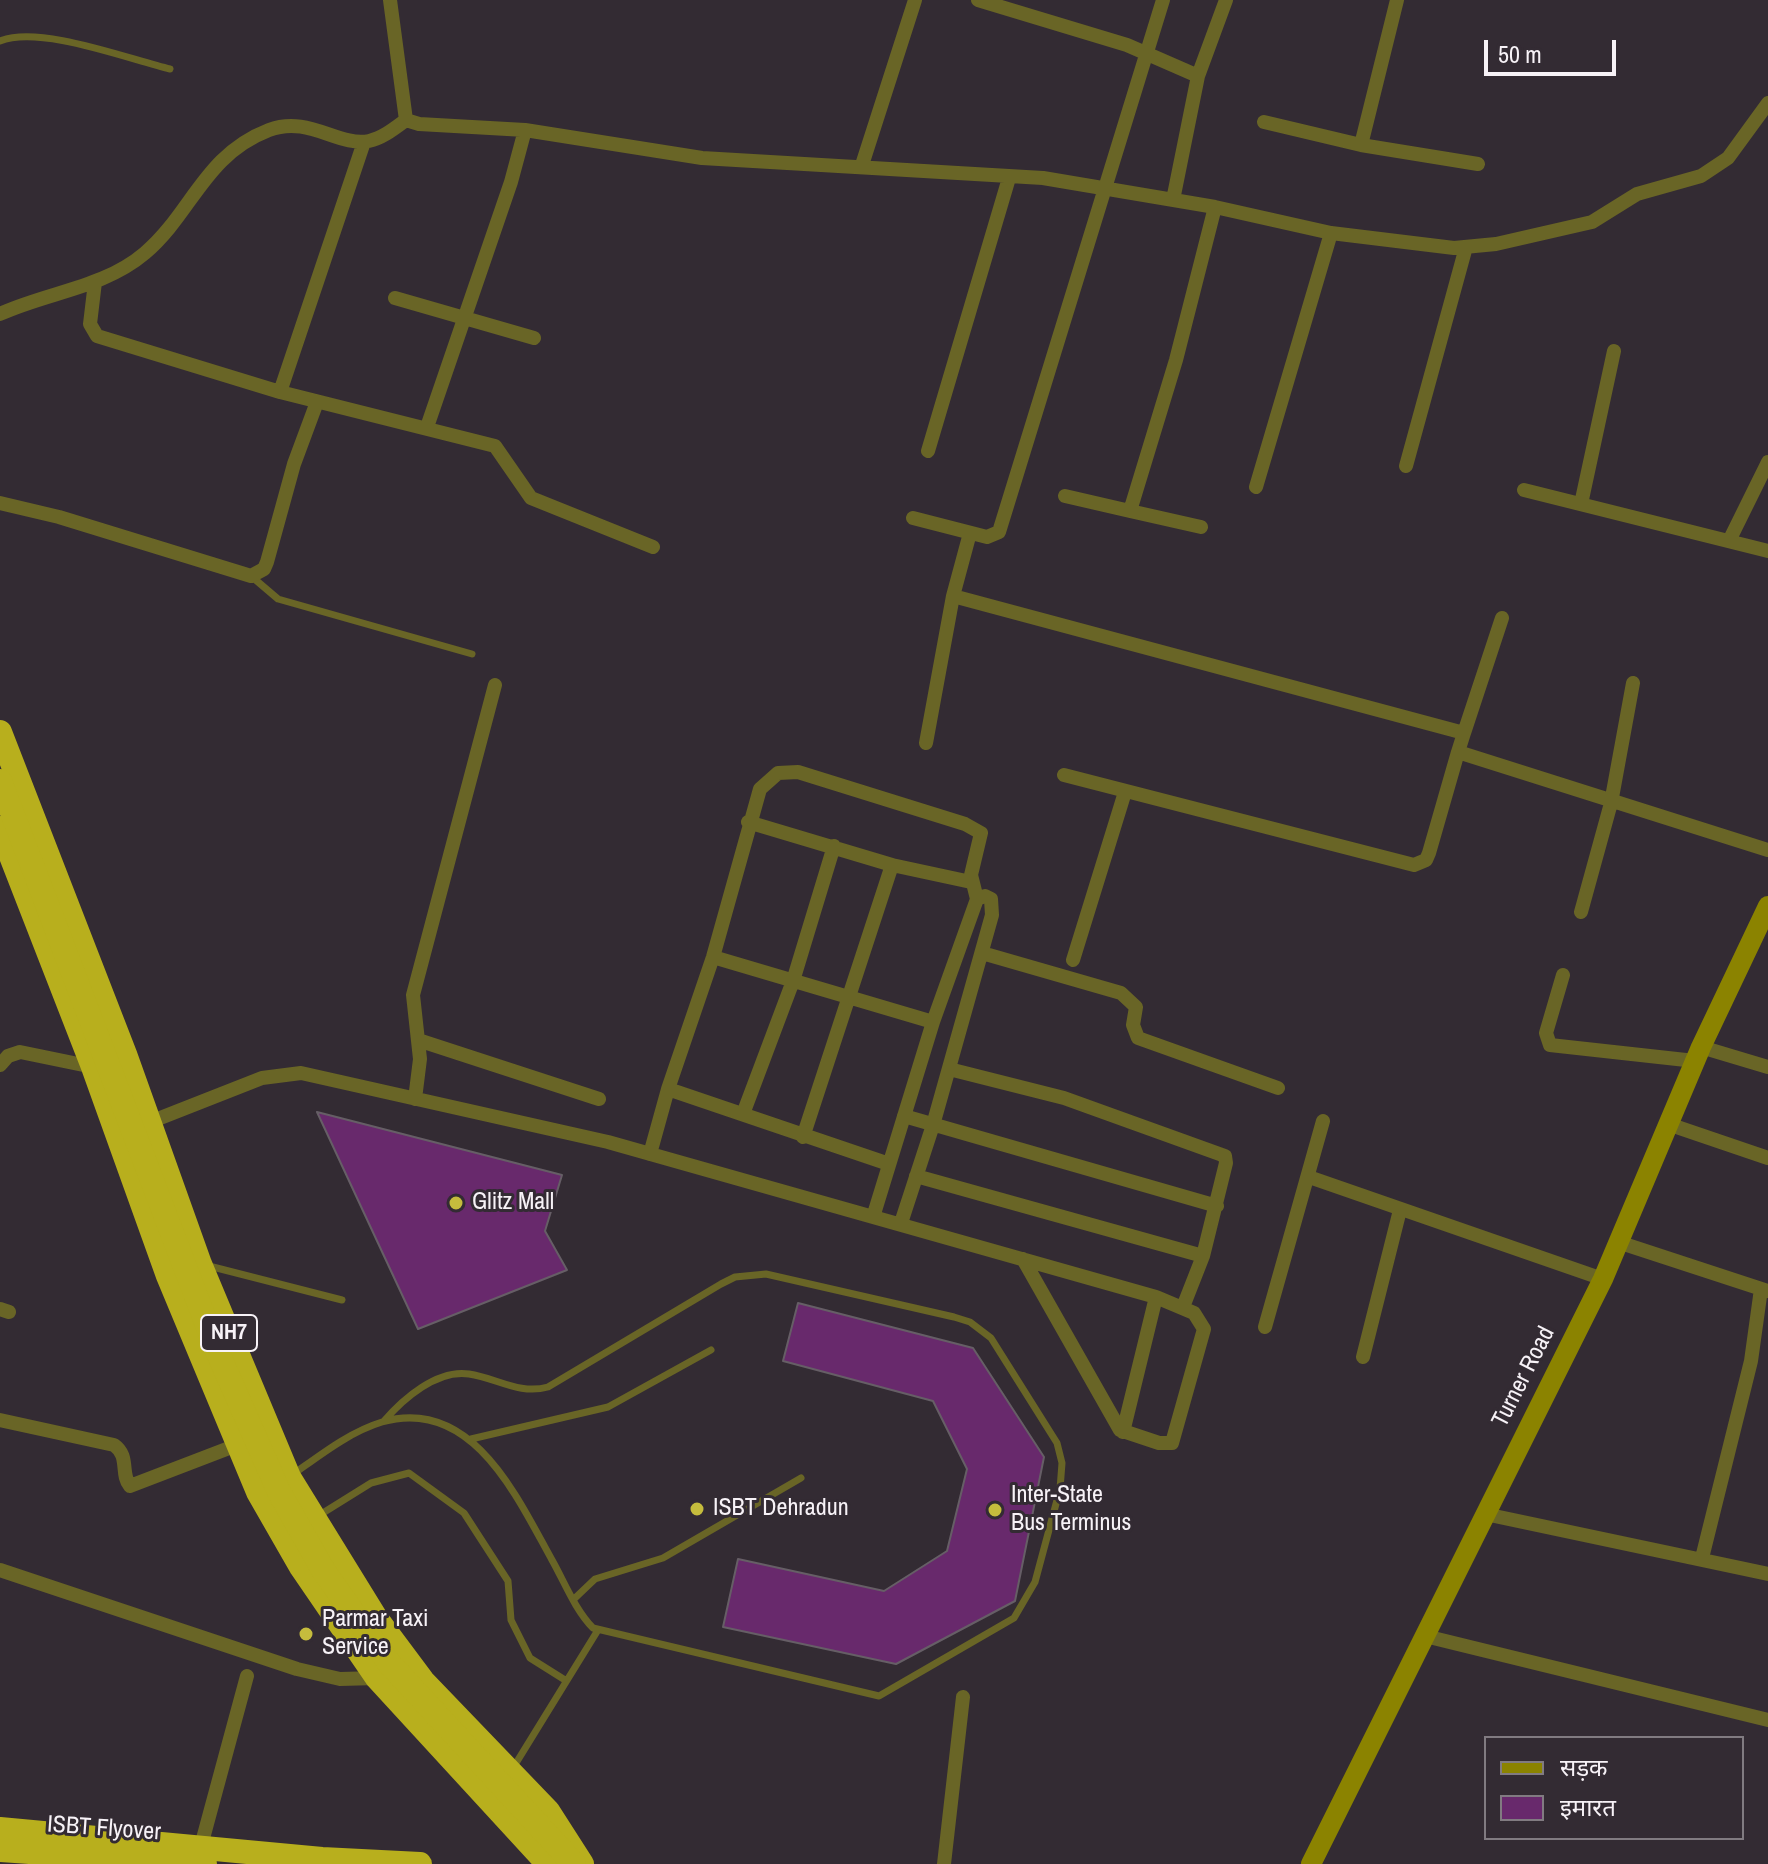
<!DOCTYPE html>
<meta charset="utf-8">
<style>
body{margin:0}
#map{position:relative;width:1768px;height:1864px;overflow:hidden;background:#332b33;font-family:"Archivo Narrow","Noto Sans Devanagari",sans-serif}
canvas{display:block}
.legend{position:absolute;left:1484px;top:1736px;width:260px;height:104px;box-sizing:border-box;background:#332b33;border:2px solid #817b81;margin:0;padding:10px 14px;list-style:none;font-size:24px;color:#f7f2f7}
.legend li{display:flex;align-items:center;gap:16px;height:40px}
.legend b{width:40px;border:2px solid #817b81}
.scale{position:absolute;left:1484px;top:40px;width:132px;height:36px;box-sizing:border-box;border:4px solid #f7f2f7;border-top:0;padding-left:10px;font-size:24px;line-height:28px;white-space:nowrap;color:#f7f2f7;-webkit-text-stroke:6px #332b33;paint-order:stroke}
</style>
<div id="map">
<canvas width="1768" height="1864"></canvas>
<ul class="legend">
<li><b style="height:10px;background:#8b8300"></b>सड़क</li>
<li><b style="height:22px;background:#68296c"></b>इमारत</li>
</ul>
<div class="scale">50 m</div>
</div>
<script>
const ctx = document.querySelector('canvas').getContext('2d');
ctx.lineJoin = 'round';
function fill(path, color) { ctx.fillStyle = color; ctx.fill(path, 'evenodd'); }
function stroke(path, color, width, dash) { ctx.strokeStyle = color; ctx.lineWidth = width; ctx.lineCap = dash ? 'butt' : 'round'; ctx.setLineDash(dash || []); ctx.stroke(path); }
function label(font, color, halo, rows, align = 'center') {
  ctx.font = font + ' "Archivo Narrow",sans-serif'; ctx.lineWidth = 6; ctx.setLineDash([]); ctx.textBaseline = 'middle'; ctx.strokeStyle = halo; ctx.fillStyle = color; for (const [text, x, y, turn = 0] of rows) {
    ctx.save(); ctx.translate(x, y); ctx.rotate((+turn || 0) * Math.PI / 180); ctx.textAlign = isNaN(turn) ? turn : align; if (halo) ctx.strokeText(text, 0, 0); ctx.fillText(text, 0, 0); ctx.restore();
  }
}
const building = new Path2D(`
 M317,1112l245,63 -17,56 22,39 -149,59z
 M798,1303l175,45 71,109 -29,144 -119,63 -173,-37 15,-68 146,32 63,-40 20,-82 -34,-68 -150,-40z`);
fill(building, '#68296c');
stroke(building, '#665e66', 2);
stroke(new Path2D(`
 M0,41c40,-16 128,18 170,28
 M251,576l27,23 194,55
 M209,1266l133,34
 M471,1439l137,-32 103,-57
 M292,1475c27,-19 57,-43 90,-53 90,-26 135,75 170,138 12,21 23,50 41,68l286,68 135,-78 21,-36 25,-93 2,-26 -5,-20 -66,-105 -21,-16 -16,-5 -188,-43 -31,3 -14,7 -173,103c-29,8 -51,-9 -79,-13 -32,-5 -66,25 -85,47
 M318,1516l53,-33 38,-10 55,40 44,68 3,39 19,38 35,22
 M574,1599l21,-20 68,-21 138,-80
 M513,1768l85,-138`), '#696526', 7);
stroke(new Path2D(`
 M390,0l16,120
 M978,0l149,45 71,31
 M406,120l13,4 106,6 177,28 341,20 172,29 116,26 123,15 42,-4 96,-22 45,-28 64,-18 27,-18 40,-55
 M1264,122l97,23 117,19
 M1361,145l36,-145
 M862,165l53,-165
 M1173,200l25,-124 28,-76
 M95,282l-5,42 7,12 183,56 84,-250
 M395,298l139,40
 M0,314c48,-22 104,-26 145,-61 47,-40 59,-98 124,-123 40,-15 69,17 100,11 14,-3 26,-13 37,-21
 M280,392l215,54 36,52 122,49
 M427,427l84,-245 14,-52
 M928,451l81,-273
 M1406,466l60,-219
 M1256,487l75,-254
 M1524,490l244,61
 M1065,496l65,15
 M0,503l59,14 192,59 13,-7 3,-7 27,-98 23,-62
 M1581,504l33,-153
 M913,518l74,19 12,-5 164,-532
 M1201,527l-71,-16 46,-151 39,-153
 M1729,541l39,-79
 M953,596l511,137 -6,19
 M1464,733l38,-115
 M926,743l27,-147 17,-63
 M1064,775l350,90 12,-5 3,-7 29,-101 310,98
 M748,822l144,43 79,17
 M1581,912l30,-109 22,-120
 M982,953l139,40 15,14 -3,18 5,13 140,50
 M713,957l220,65
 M1073,960l52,-168
 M1563,975l-17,58 4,12 145,16
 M418,1040l181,59
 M1701,1047l67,20
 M0,1065l8,-9 12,-4 73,15
 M949,1069l115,29 161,58 1,7 -23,93 -20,51
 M668,1089l221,75
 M415,1099l5,-40 -7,-64 82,-310
 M743,1114l50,-133 41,-135
 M904,1116l313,90
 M150,1122l112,-44 39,-5 307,69 548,155 38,16 10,16 -32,114h-13l-39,-13 -97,-171
 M1668,1124l100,34
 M803,1137l89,-272
 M650,1154l18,-65 45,-132 47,-168 18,-16 20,-1 167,52 16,9 -10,42 6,24 -44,123 -59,192
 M916,1176l287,80
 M1309,1177l294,102
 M901,1223l32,-98 59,-210 -1,-16 -6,-3 -8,3
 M1618,1242l150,49
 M0,1309l9,3
 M1265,1327l58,-206
 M1363,1357l37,-147
 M0,1420l114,25c16,11 6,29 16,41l107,-41
 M1123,1432l33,-135
 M1485,1514l283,60
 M1702,1558l49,-197 10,-72
 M0,1570l297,99 43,10 37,-1
 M1425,1636l343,84
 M201,1846l46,-170
 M944,1864l19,-167`), '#696526', 14);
stroke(new Path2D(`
 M1311,1864l292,-585 98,-232 67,-141`), '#8b8300', 20);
stroke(new Path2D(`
 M0,732l125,322 75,210 89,213 87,141 47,63 125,130 34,53
 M0,828l93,239 75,209 90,216 43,75 76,111 171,186
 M0,1829l322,30 98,5
 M0,1850l205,14`), '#b8af1d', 24);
stroke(new Path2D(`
 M0,781l217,570 63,143 45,79 64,90 185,201`), '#b8af1d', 24);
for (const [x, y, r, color] of [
 [456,1203,8,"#c5bc3d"],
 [697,1509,8,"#c5bc3d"],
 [995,1510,8,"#c5bc3d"],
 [306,1634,8,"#c5bc3d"]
]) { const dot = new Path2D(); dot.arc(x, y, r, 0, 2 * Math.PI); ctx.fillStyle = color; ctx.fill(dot); stroke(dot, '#332b33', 3); }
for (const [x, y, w] of [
 [229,1333,56]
]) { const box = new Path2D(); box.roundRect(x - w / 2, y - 18, w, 36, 6); ctx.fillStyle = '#332b33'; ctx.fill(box); stroke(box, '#f7f2f7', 2); }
label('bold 22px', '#f7f2f7', null, [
 ["NH7",229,1333]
]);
label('24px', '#f7f2f7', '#332b33', [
 ["Glitz Mall",472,1203],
 ["Inter-State",1011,1496],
 ["Bus Terminus",1011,1524],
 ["ISBT Dehradun",713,1509],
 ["Parmar Taxi",322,1620],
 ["Service",322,1648]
], 'left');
label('24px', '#f7f2f7', '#332b33', [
 ["Turner Road",1524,1377,-63],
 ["ISBT Flyover",104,1829,4]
]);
</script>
